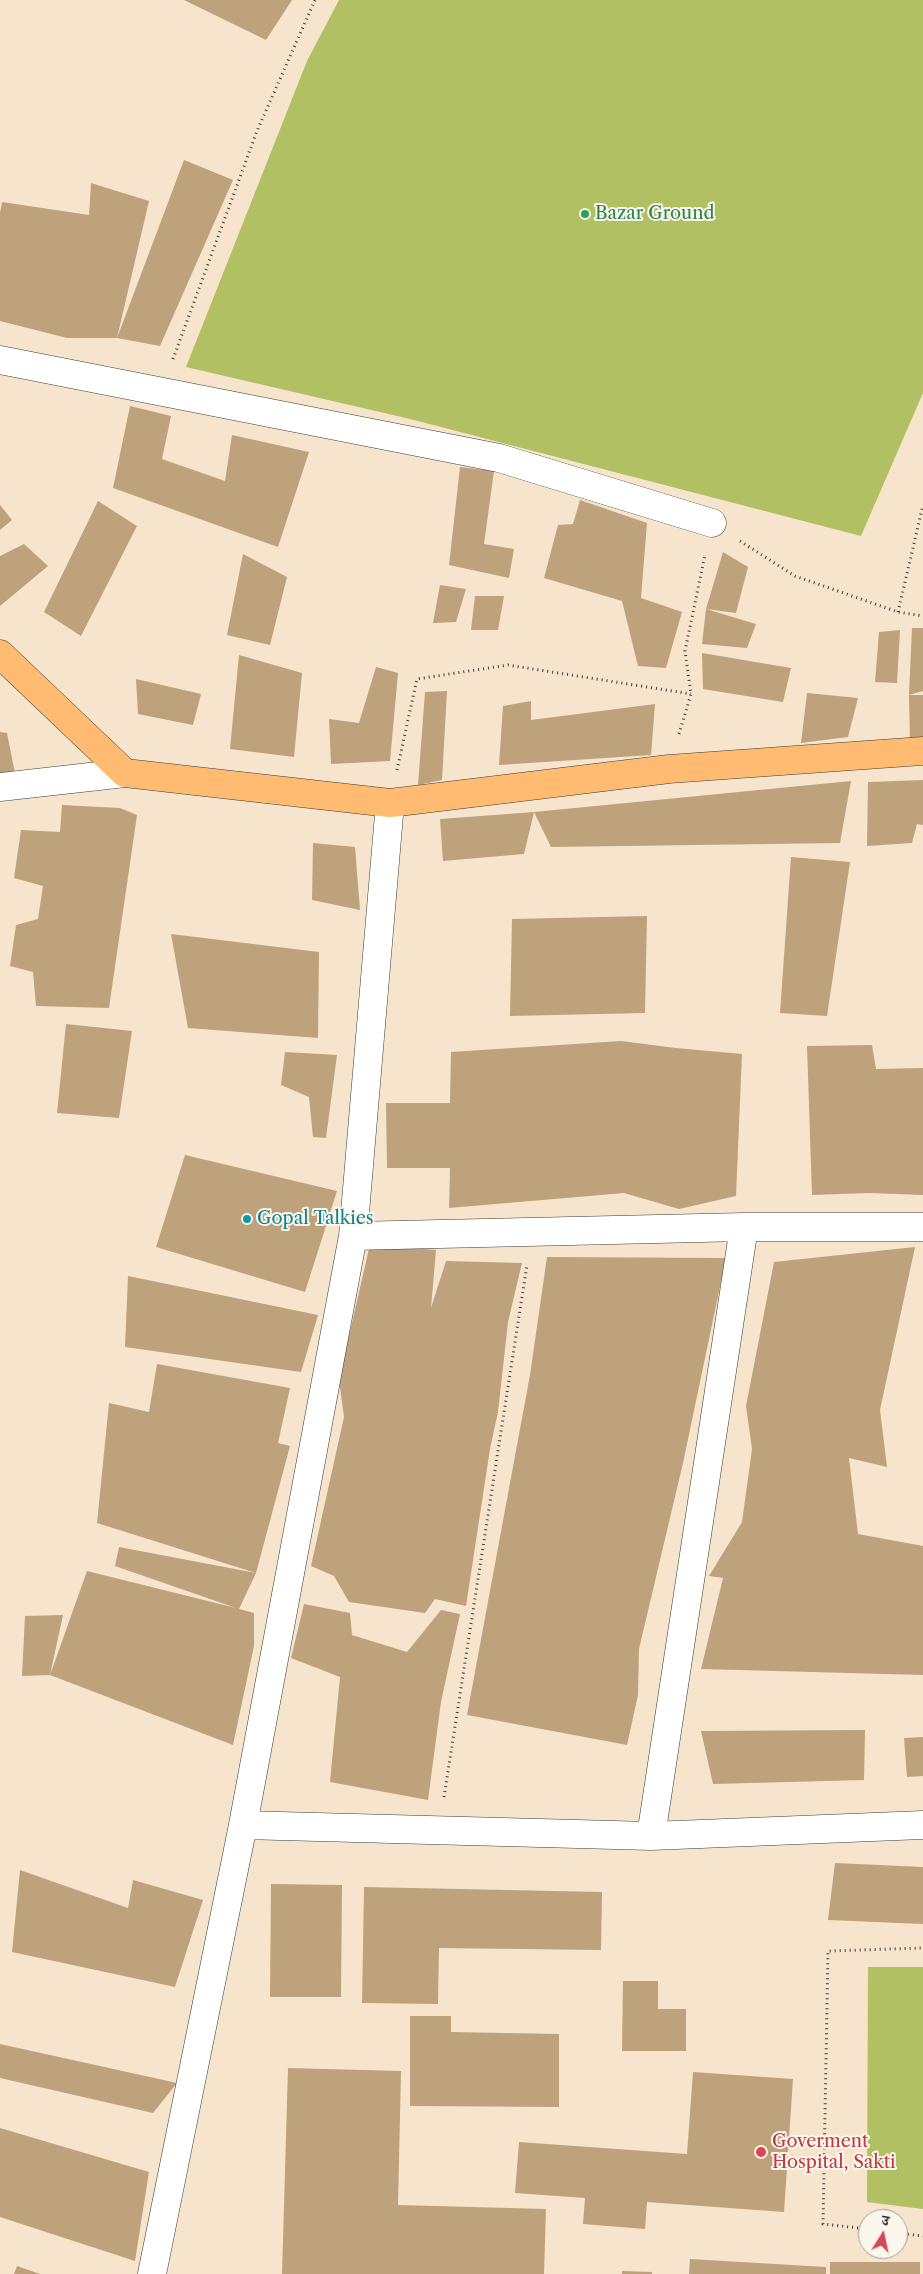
<!DOCTYPE html>
<meta charset="utf-8">
<style>
body{margin:0}
#map{position:relative;width:923px;height:2274px;overflow:hidden;background:#f6e5cc;font-family:"Libre Caslon Text","Noto Serif Devanagari",serif}
canvas{display:block}
.north{position:absolute;left:858px;top:2209px;width:50px;height:50px;box-sizing:border-box;background:#fbf7ec;border:1px solid #a29f99;border-radius:50%;rotate:10deg;font-size:14px;font-weight:700;line-height:20px;text-align:center;color:#1c1c1c}
.north::after{content:'';display:block;margin:auto;width:18px;height:22px;background:#d1495b;clip-path:polygon(50% 0,100% 100%,50% 72%,0 100%)}
</style>
<div id="map">
<canvas width="923" height="2274"></canvas>
<div class="north">उ</div>
</div>
<script>
const ctx = document.querySelector('canvas').getContext('2d');
ctx.lineJoin = 'round';
function fill(path, color) { ctx.fillStyle = color; ctx.fill(path, 'evenodd'); }
function stroke(path, color, width, dash) { ctx.strokeStyle = color; ctx.lineWidth = width; ctx.lineCap = dash ? 'butt' : 'round'; ctx.setLineDash(dash || []); ctx.stroke(path); }
function label(font, color, halo, rows, align = 'center') {
  ctx.font = font + ' "Libre Caslon Text",serif'; ctx.lineWidth = 4; ctx.setLineDash([]); ctx.textBaseline = 'middle'; ctx.strokeStyle = halo; ctx.fillStyle = color; for (const [text, x, y, turn = 0] of rows) {
    ctx.save(); ctx.translate(x, y); ctx.rotate((+turn || 0) * Math.PI / 180); ctx.textAlign = isNaN(turn) ? turn : align; if (halo) ctx.strokeText(text, 0, 0); ctx.fillText(text, 0, 0); ctx.restore();
  }
}
fill(new Path2D(`
 M339,0h584v393l-62,143 -451,-117 -224,-52 121,-306z
 M868,1967h55v242l-56,-7z`), '#b0c062');
fill(new Path2D(`
 M184,0h108l-26,40z
 M184,160l49,20 -73,166 -43,-8z
 M91,183l58,18 -32,137h-50l-67,-17v-108l2,-11 87,13z
 M130,406l41,10 -9,43 63,22 7,-46 77,17 -31,95 -165,-59z
 M460,467l34,4 -10,73 30,5 -5,29 -60,-13z
 M580,500l67,23 -6,75 41,14 -16,56 -28,-2 -16,-65 -78,-23 14,-53 15,-1z
 M98,501l39,25 -56,110 -37,-24z
 M0,505l12,15 -12,10z
 M24,544l24,22 -48,40v-50z
 M723,552l25,15 -12,46 -30,-4z
 M243,554l44,23 -17,68 -43,-10z
 M440,585l26,4 -10,33 -23,1z
 M475,596h29l-6,34h-27z
 M706,609l50,15 -9,24 -45,-4z
 M912,628h11v63l-14,4h14v48l-13,1 -1,-49z
 M900,630l-3,53 -22,-1 4,-50z
 M702,653l89,15 -8,34 -80,-13z
 M239,655l63,18 -8,84 -64,-8z
 M376,667l22,6 -8,88 -59,3 -2,-45 30,4z
 M136,679l65,15 -8,31 -55,-11z
 M447,691l-5,89 -24,5 7,-93z
 M807,693l51,5 -10,39 -47,6z
 M531,701v19l124,-16 -4,51 -152,10 4,-59z
 M0,732l7,1 8,40 -15,2z
 M923,780v45l-6,-1 -5,19 -45,3 1,-64z
 M851,781l-11,62 -289,4 -17,-35z
 M62,805l58,3 17,7 -28,193 -73,-2 -3,-34 -23,-6 6,-41 22,-6 5,-33 -29,-8 7,-48 39,2z
 M534,812l-10,42 -81,7 -3,-42z
 M313,843l42,4 5,63 -48,-10z
 M791,857l59,5 -23,154 -47,-3z
 M647,916l-2,97 -135,3 2,-97z
 M171,934l148,18 -1,86 -130,-10z
 M66,1024l66,7 -13,87 -62,-5z
 M621,1041l55,7 66,6 -6,142 -57,13 -55,-16 -175,15 1,-40h-63l-1,-65h64l1,-51z
 M872,1045l4,24 47,-1v127l-54,-2 -57,2 -5,-149z
 M285,1052l52,3 -11,83 -13,-1 -4,-40 -28,-12z
 M185,1155l152,36 -32,101 -149,-45z
 M370,1244l66,6 -5,58 15,-47 76,2 -14,59 -10,90 -8,37 -24,157 -31,-7 -10,14 -76,-11 -15,-26 -23,-10 33,-149 -5,-37z
 M915,1247l-35,163 7,57 -38,-9 9,76 65,12v129l-222,-6 22,-91 -14,-2 33,-54 10,-73 -6,-43 28,-144z
 M547,1257l179,1 -43,205 -44,186 -1,46 -11,50 -160,-30 63,-340z
 M128,1276l190,39 -17,57 -176,-25z
 M157,1364l133,24 -12,55 12,3 -34,127 -17,36 15,4v33l-21,99 -183,-70 37,-104 149,37 -121,-42 4,-19 137,26 -159,-50 12,-120 40,9z
 M304,1604l46,9 2,22 55,17 34,-42 19,4 -19,88 -13,98 -98,-18 10,-105 -49,-19z
 M63,1615l-13,60 -28,1 3,-60z
 M865,1730l-1,50 -151,4 -12,-53z
 M923,1737v39l-16,1 -3,-39z
 M835,1863l88,4v57l-95,-4z
 M20,1870l108,38 5,-28 70,20 -28,87 -163,-35z
 M271,1884l71,1 -1,112h-71z
 M364,1887l238,5 -1,58 -162,-2 -1,56 -76,-1z
 M623,1981h35v28h28v42h-64z
 M410,2016h41v16l108,2v73l-149,-1z
 M0,2044l177,39 -24,30 -153,-35z
 M288,2068l113,3 -3,134 148,4 -2,65h-262z
 M693,2072l100,7 -9,133 -137,-10 -2,27 -62,-5 2,-26 -70,-5 4,-51 168,12z
 M0,2128l149,44 -14,89 -135,-44z
 M690,2259l136,8v7h-137z
 M830,2262h90v12h-90z
 M17,2266l23,8h-26z
 M622,2271l30,1v2h-30z`), '#bea27b');
const street = new Path2D(`
 M0,360l499,98 213,65
 M0,787l125,-14
 M353,1236l391,-9h179
 M243,1825l408,11 272,-11
 M651,1836l93,-609
 M152,2274l91,-449 110,-589 37,-433`);
const primary = new Path2D(`
 M0,654l125,119 265,30 279,-34 254,-18`);
stroke(street, '#3d3a36', 29);
stroke(primary, '#3d3a36', 29);
stroke(new Path2D(`
 M173,359l84,-228 58,-131
 M740,541l55,35 103,36 25,4
 M898,612l25,-107
 M679,734l12,-40 -6,-43 20,-96
 M397,770l20,-91 91,-14 183,29
 M444,1797l83,-532
 M868,2229l-45,-5 5,-273 95,-3
 M898,2233l25,3`), '#3d3a36', 3, [1, 4]);
stroke(street, '#fff', 28);
stroke(primary, '#ffbb71', 28);
for (const [x, y, r, color] of [
 [585,214,5,"#2e9e5b"],
 [247,1219,5,"#0f9aa8"],
 [761,2152,6,"#e0444e"]
]) { const dot = new Path2D(); dot.arc(x, y, r, 0, 2 * Math.PI); ctx.fillStyle = color; ctx.fill(dot); stroke(dot, '#fbf7ec', 2); }
label('18px', '#27864d', '#fbf7ec', [
 ["Bazar Ground",595,214]
], 'left');
label('18px', '#0d838f', '#fbf7ec', [
 ["Gopal Talkies",257,1219]
], 'left');
label('18px', '#be3a42', '#fbf7ec', [
 ["Goverment",772,2142],
 ["Hospital, Sakti",772,2163]
], 'left');
</script>
